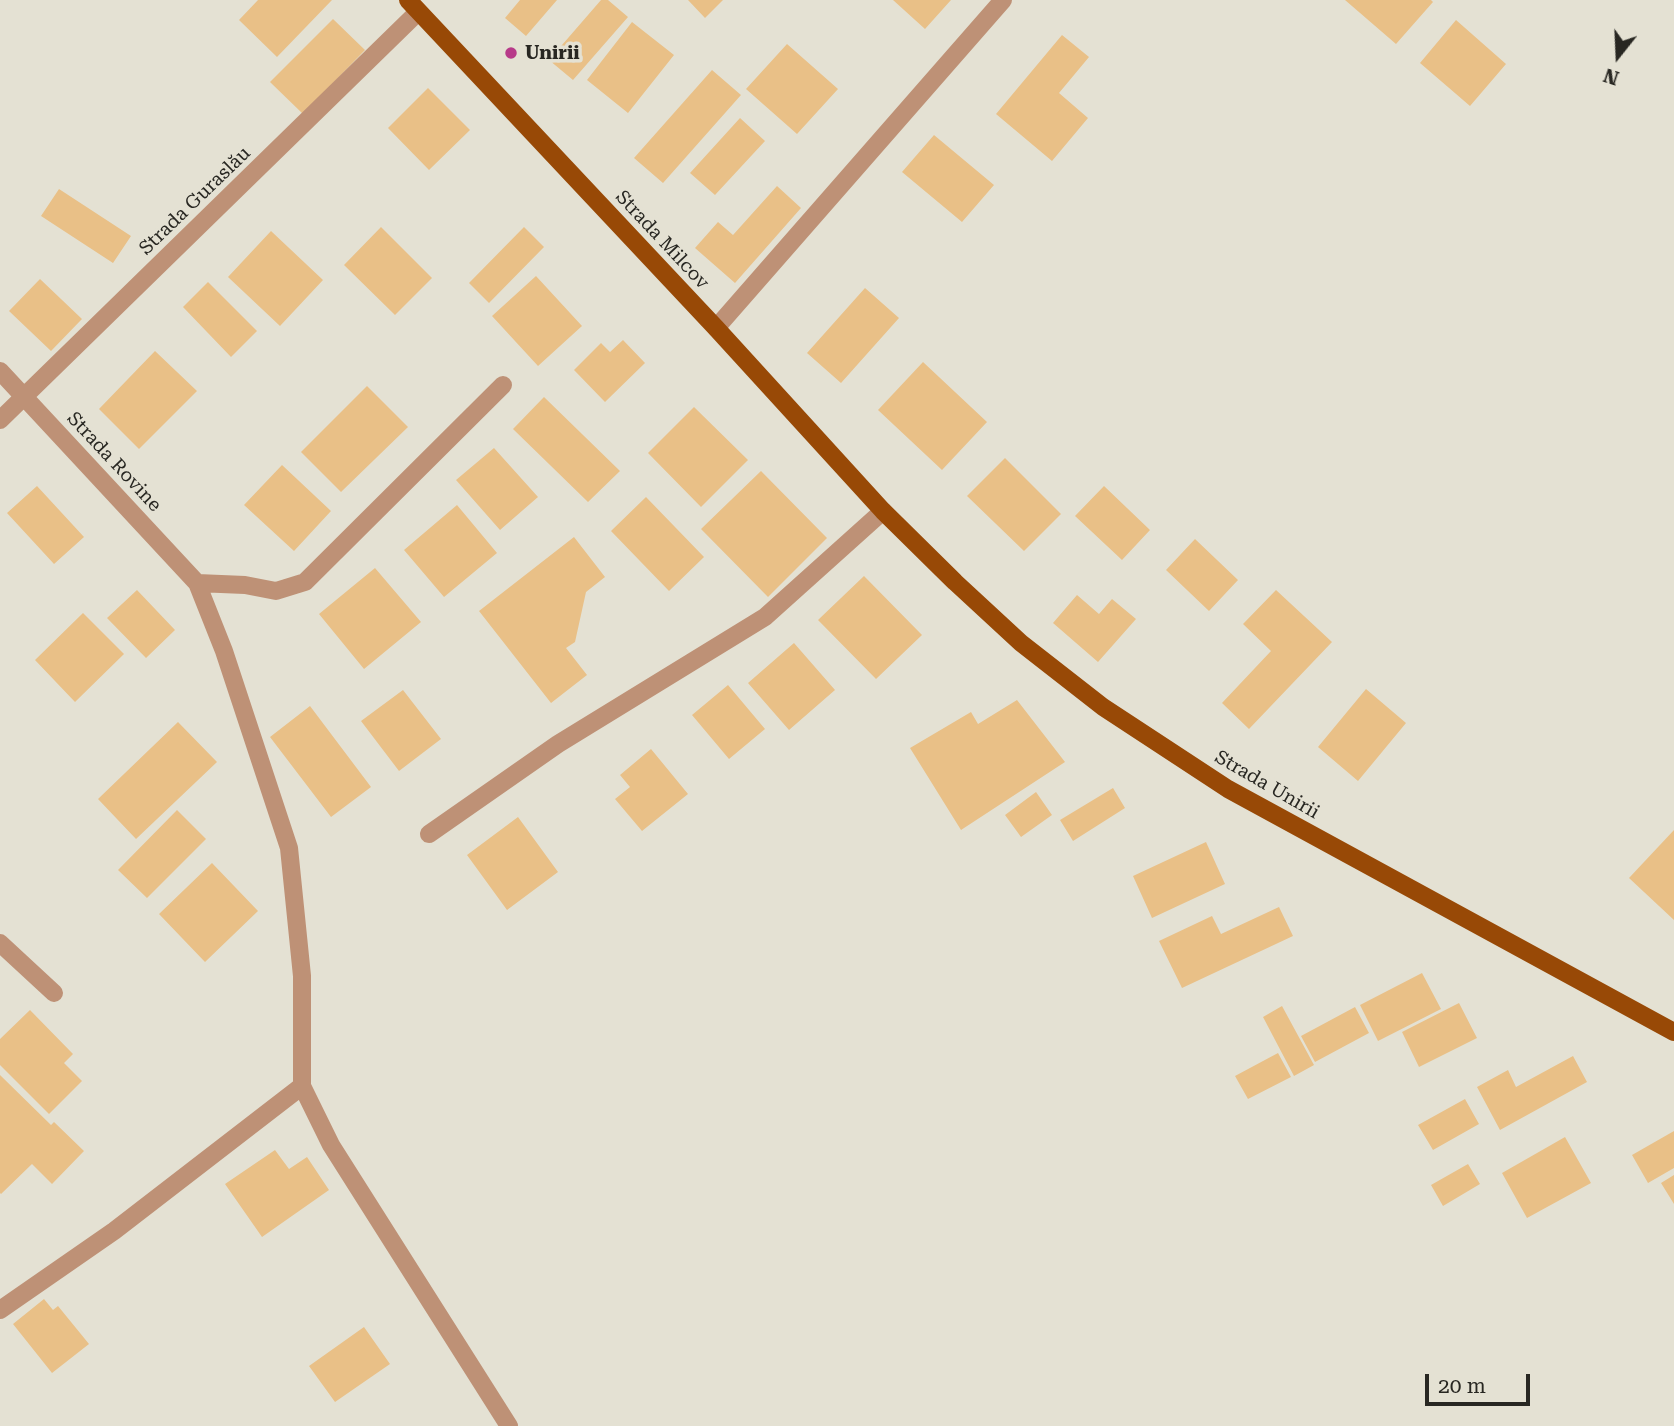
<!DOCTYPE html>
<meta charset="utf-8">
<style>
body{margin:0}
#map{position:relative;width:1674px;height:1426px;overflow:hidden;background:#e4e1d3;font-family:"Roboto Serif",serif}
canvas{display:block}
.north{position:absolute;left:1583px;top:21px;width:70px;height:70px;-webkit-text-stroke:5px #e4e1d3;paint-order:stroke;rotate:198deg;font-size:19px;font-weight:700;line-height:28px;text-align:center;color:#282722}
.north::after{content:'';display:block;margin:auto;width:24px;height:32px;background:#282722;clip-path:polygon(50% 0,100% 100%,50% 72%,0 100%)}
.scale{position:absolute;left:1425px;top:1374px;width:105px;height:32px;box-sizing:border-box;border:4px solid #282722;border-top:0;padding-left:9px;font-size:21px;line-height:24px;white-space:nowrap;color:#282722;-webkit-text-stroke:5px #e4e1d3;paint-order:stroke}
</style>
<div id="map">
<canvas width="1674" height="1426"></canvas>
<div class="north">N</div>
<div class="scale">20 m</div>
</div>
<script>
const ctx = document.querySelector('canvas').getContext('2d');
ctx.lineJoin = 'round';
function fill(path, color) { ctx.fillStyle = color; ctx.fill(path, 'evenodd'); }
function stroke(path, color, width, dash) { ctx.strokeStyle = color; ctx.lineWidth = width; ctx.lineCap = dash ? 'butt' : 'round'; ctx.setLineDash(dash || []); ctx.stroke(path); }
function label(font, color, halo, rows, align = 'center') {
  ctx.font = font + ' "Roboto Serif",serif'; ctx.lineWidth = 7; ctx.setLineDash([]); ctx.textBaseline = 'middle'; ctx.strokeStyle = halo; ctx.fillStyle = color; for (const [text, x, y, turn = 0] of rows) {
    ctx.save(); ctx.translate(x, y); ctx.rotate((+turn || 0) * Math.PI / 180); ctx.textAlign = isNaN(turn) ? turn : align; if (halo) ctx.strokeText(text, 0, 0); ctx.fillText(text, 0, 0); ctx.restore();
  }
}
fill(new Path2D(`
 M258,0h74l-55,57 -38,-37z
 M520,0h37l-31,36 -21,-18z
 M601,0h7l20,17 -55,63 -24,-20z
 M688,0h35l-18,18z
 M893,0h58l-26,29z
 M1345,0h86l2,2 -37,42z
 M333,19l32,31 -62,64 -33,-32z
 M1456,20l50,44 -36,42 -50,-43z
 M632,22l42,33 -46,58 -41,-33z
 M1062,35l27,22 -30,36 29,25 -36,43 -56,-47z
 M787,44l51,45 -41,45 -51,-45z
 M712,70l29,25 -78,88 -29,-25z
 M428,88l42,42 -41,40 -41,-42z
 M740,118l25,23 -50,54 -25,-22z
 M934,135l60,50 -32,37 -60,-50z
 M777,186l24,22 -66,75 -40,-35 23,-26 15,13z
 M59,189l72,47 -18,27 -72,-47z
 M381,227l51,51 -37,37 -51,-50z
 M524,227l20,20 -55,56 -20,-20z
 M271,231l52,49 -43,46 -52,-49z
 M536,276l46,50 -44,40 -46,-50z
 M40,279l42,40 -31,32 -42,-40z
 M208,282l49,49 -26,26 -48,-50z
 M865,288l34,30 -58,65 -34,-30z
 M623,340l22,23 -40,39 -31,-32 27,-27 9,9z
 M155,351l42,40 -58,58 -40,-40z
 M923,362l64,60 -45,48 -64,-60z
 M367,386l41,41 -67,65 -40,-40z
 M544,397l76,74 -32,31 -75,-73z
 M694,407l54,53 -47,47 -53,-54z
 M494,448l44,49 -38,33 -44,-50z
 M1005,458l56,56 -37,37 -57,-55z
 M282,465l49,46 -37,40 -50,-46z
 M761,471l66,67 -59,59 -67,-68z
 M37,486l47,51 -30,27 -47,-51z
 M1104,486l46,44 -28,30 -47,-44z
 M646,497l58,60 -35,34 -58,-60z
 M457,505l40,48 -53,44 -40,-47z
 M574,537l31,40 -19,15 -11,50 -9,6 21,27 -36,28 -72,-92z
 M1195,539l43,41 -29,31 -43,-41z
 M375,568l46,54 -57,47 -45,-55z
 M864,576l58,59 -46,44 -58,-59z
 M137,590l38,40 -29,28 -39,-40z
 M1276,590l56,52 -83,87 -27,-26 49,-52 -28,-27z
 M1077,595l22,19 13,-15 24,20 -38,43 -45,-39z
 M83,613l41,41 -49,48 -40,-42z
 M794,643l41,47 -46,40 -41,-47z
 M728,685l37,44 -36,30 -37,-44z
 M1366,689l40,34 -48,58 -40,-34z
 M403,690l38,49 -42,32 -38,-50z
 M1017,700l48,62 -104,68 -51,-82 61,-36 7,12z
 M310,706l61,81 -40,30 -61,-80z
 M178,722l39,40 -81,77 -38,-40z
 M651,749l37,45 -46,37 -27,-32 15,-12 -10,-12z
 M1113,788l12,20 -52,33 -13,-21z
 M1036,792l16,23 -31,22 -16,-22z
 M177,810l29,29 -59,59 -29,-28z
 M518,817l40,55 -51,38 -40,-55z
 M1674,830v90l-45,-42z
 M1206,842l19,42 -73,34 -19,-42z
 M212,863l46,48 -53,51 -46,-48z
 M1279,907l14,29 -111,52 -23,-47 53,-25 9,18z
 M1422,973l19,36 -63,32 -18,-36z
 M1459,1003l18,35 -58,29 -17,-35z
 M1282,1006l32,59 -20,11 -31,-59z
 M1355,1007l14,26 -54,29 -14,-26z
 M30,1010l43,44 -9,9 18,18 -33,33 -49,-49v-26z
 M1278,1053l13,24 -43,22 -13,-23z
 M1573,1056l14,26 -87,48 -23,-43 31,-17 8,17z
 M0,1075l51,50 3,-3 30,29 -32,33 -20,-20 -31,30 -1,-1z
 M1465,1099l14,25 -46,26 -15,-25z
 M1674,1131v37l-26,15 -16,-28z
 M1565,1137l26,46 -64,35 -25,-45z
 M275,1150l14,19 18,-12 22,33 -67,47 -37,-53z
 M1468,1164l12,20 -37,22 -12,-21z
 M1674,1175v29l-13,-21z
 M44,1299l9,11 5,-4 31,38 -37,29 -39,-49z
 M364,1327l26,37 -55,38 -26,-36z`), '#e9c087');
stroke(new Path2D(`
 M716,328l287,-328
 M0,371l197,212 27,68 65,197 13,128v110l29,59 178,281
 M0,420l418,-408
 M197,583l48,2 31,6 29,-9 198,-197
 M429,834l129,-90 207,-127 118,-106
 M0,943l54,50
 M0,1310l114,-79 188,-145`), '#be9176', 18);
stroke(new Path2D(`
 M408,0l308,328 167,183 72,71 66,61 82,64 125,82 446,243`), '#984906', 18);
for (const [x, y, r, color] of [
 [511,53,7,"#b73a89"]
]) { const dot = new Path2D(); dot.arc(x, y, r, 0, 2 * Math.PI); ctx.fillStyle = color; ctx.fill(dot); stroke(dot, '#e4e1d3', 2.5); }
label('bold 19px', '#282722', '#e4e1d3', [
 ["Unirii",525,53]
], 'left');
label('19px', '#282722', '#e4e1d3', [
 ["Strada Guraslău",195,201,-44],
 ["Strada Milcov",662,240,47],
 ["Strada Rovine",114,462,47],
 ["Strada Unirii",1267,785,30]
]);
</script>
